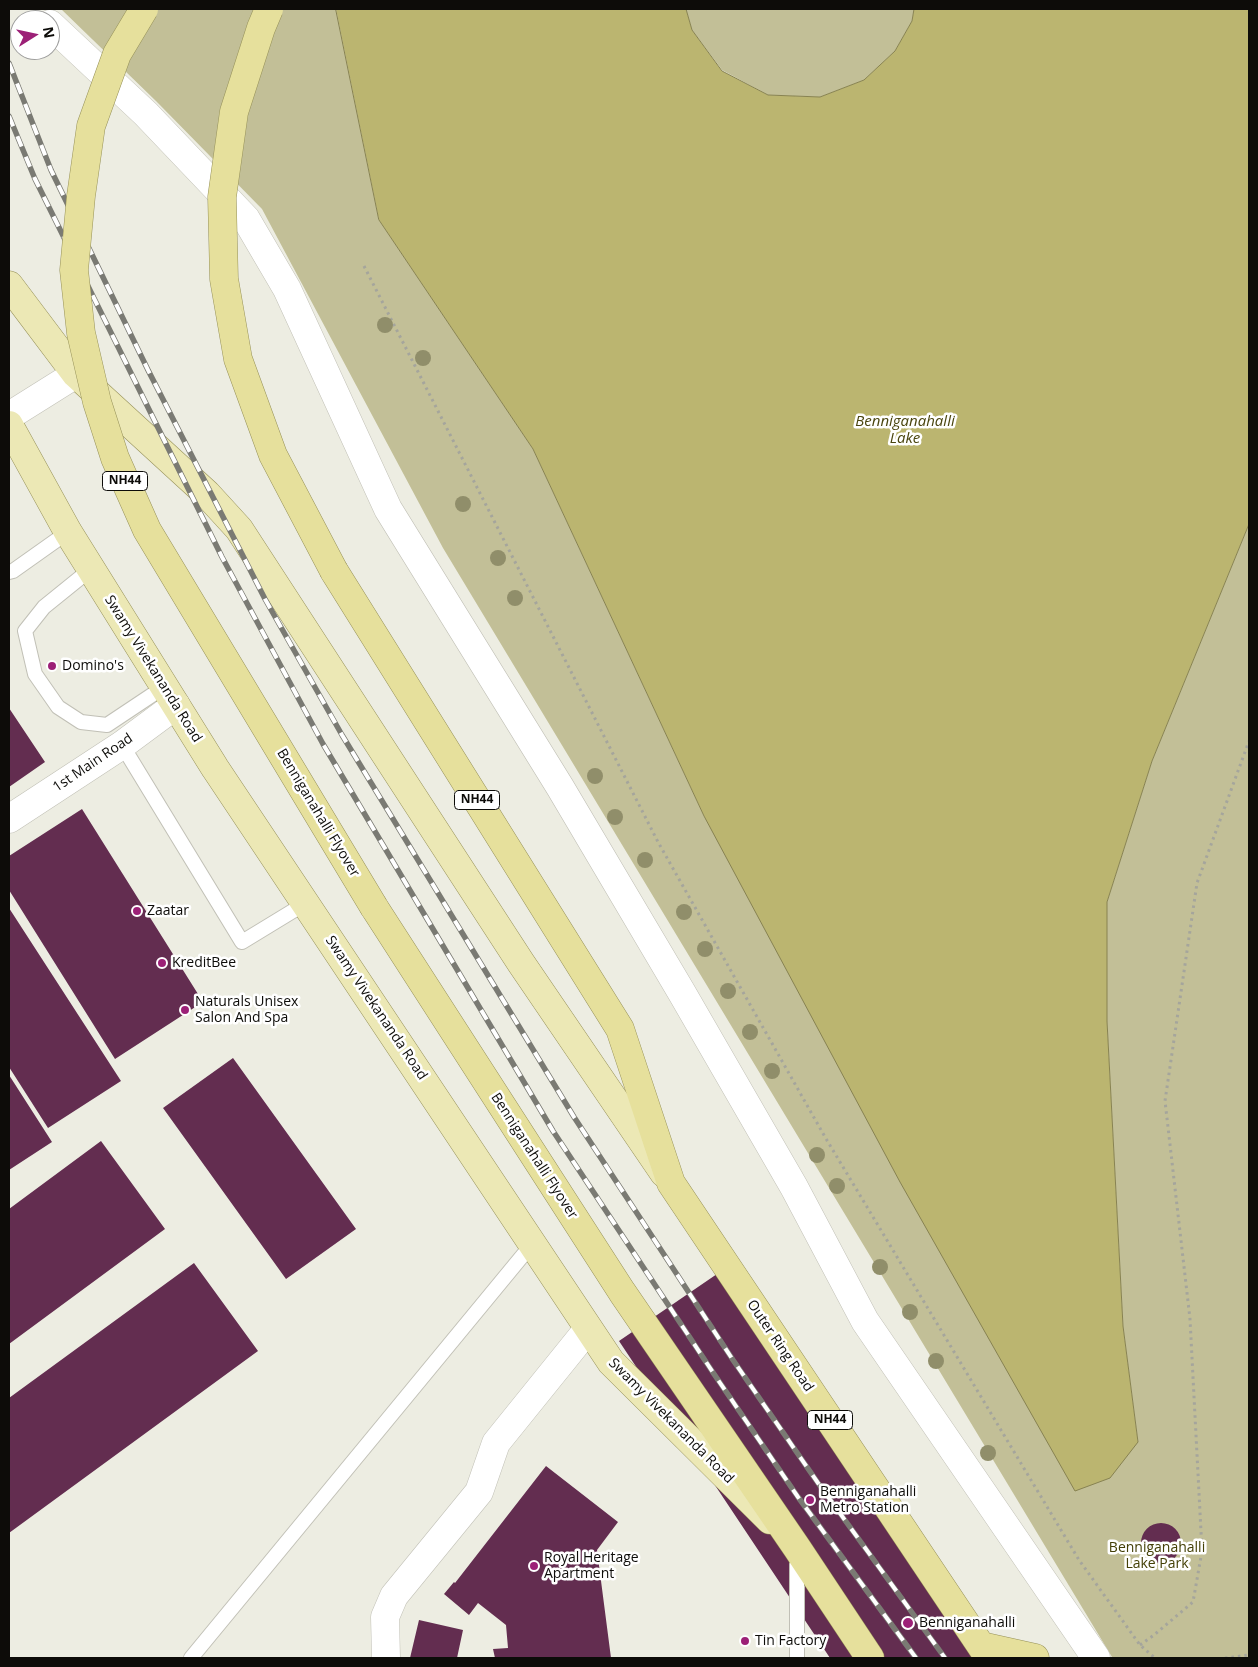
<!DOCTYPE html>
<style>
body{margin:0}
#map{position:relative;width:1258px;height:1667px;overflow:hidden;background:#edede2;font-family:"Open Sans",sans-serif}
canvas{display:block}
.frame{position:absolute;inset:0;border:10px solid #0d0c09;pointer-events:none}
.north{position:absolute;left:10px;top:10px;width:50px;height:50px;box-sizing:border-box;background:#fff;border:1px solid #9e9e9d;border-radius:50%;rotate:80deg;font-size:14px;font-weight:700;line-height:20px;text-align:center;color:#0d0c09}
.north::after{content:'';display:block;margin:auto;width:18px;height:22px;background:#9c2077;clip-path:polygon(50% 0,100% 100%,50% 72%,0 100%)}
</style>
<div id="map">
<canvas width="1258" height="1667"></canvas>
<div class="frame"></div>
<div class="north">N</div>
</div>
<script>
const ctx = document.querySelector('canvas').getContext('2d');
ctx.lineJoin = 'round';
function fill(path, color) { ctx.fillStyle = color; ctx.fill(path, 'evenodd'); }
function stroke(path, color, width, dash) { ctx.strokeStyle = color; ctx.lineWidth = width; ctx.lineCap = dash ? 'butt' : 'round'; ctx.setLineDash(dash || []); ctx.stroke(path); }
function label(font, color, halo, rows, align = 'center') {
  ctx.font = font + ' "Open Sans",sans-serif'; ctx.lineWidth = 5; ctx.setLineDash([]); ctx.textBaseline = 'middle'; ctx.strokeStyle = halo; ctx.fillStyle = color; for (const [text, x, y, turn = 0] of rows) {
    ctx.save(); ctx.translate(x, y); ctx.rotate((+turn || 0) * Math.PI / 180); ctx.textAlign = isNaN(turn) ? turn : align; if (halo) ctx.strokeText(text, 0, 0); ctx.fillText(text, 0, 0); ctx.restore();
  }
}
fill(new Path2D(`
 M61,9h275l43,211 154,229 171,367 434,626 -15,-116 -16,-305v-119l45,-141 97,-237v1134h-135l-2,-1 -669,-1109 -181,-339 -106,-108z
 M686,9h228l-2,12 -17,30 -31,29 -44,17 -52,-2 -46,-25 -30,-40z`), '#c2bf97');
const water = new Path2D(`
 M336,9h350l6,21 30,41 46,24 52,2 44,-17 31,-29 17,-30 2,-12h335v515l-97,237 -45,141v119l16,305 15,116 -28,36 -35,13 -175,-309 -196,-366 -171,-367 -154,-229z`);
fill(water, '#bbb570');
stroke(water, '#878251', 1);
fill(new Path2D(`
 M9,708l36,54 -36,25z
 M82,809l121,193 -88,57 -106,-169v-34z
 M9,908l112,173 -73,47 -39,-61z
 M233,1058l123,171 -70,50 -123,-171z
 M9,1075l43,67 -43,28z
 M101,1141l64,88 -156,115v-135z
 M736,1261l266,397h-172l-211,-317z
 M194,1263l64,88 -249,182v-135z
 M546,1466l72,56 -21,28 14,108h-116l-2,-9 15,-1 -2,-23 -28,-22 -9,12 -25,-21 10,-12 1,1z
 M1141 1543a20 20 0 1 1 40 0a20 20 0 1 1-40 0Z
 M419,1620l44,10 -6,28h-47z`), '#632d50');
const service = new Path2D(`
 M91,569l-47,38 -19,24 10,43 23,33 23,15 26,3 57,-38
 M9,572l4,-1 55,-39
 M122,745l120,197 64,-39
 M191,1658l342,-415
 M797,1658v-101`);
const minor = new Path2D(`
 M50,24l96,90 100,105 41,70 101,220 172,278 122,206 112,194 71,134 231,337
 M9,416l67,-42
 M9,819l113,-74 54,-40
 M386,1658l-1,-41 9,-21 85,-104 17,-49 92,-114`);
const primary = new Path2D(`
 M9,285l67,89 131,120 32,35 282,434 143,210
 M9,425l59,107 147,236 396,594 159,158`);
const trunk = new Path2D(`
 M334,571l286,458 51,154 318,475
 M374,907l248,385 175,256 73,110
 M981,1646l54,12`);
stroke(service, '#c1c0b6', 16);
stroke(minor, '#c1c0b6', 29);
stroke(primary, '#969159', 29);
stroke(trunk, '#969159', 29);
stroke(new Path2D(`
 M364,266l294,576 167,295 254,423 61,85 15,13
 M1140,1645l14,-10 39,-33 9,-51 -12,-232 -25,-218 32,-218 52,-142
 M1225,1658l24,-3`), '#a5a59c', 3, [2.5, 4]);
stroke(service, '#fff', 14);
stroke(minor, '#fff', 28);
stroke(primary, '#ece8b5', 28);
stroke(trunk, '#e6e09c', 28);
const rail = new Path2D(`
 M9,63l42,107 97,200 117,229 77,136 232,382 159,243 85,123 127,175
 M9,116l26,63 187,378 101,187 230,387 161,243 84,123 118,161`);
stroke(rail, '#7a7a73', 5.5);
stroke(rail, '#fff', 4, [11]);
const trunkBridge = new Path2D(`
 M144,9l-27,45 -26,72 -10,70 -7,74 7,63 16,69 18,56 32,72 227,377
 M269,9l-8,19 -27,84 -12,85 2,82 14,80 35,96 61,116`);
stroke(trunkBridge, '#969159', 29, []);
stroke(trunkBridge, '#e6e09c', 28);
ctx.fillStyle = '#908e6a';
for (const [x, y] of [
 [385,325],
 [423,358],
 [463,504],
 [498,558],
 [515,598],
 [595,776],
 [615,817],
 [645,860],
 [684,912],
 [705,949],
 [728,991],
 [750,1032],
 [772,1071],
 [817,1155],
 [837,1186],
 [880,1267],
 [910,1312],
 [936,1361],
 [988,1453]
]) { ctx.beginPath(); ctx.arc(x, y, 8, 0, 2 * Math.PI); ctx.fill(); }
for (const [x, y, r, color] of [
 [52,666,5,"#9c2077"],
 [137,911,5,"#9c2077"],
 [162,963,5,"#9c2077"],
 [185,1010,5,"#9c2077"],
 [810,1500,5,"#9c2077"],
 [534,1566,5,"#9c2077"],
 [908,1623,6,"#9c2077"],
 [745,1641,5,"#9c2077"]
]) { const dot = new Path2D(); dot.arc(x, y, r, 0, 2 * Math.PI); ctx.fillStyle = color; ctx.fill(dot); stroke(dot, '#fff', 2); }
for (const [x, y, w] of [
 [125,481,45],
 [477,800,45],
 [830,1420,45]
]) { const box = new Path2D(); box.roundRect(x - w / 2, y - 9.5, w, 19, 4); ctx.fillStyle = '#fff'; ctx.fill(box); stroke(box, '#0d0c09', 1); }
label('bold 12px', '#0d0c09', null, [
 ["NH44",125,481],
 ["NH44",477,800],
 ["NH44",830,1420]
]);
label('14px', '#0d0c09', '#fff', [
 ["Domino's",62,666],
 ["Zaatar",147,911],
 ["KreditBee",172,963],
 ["Naturals Unisex",195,1002],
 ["Salon And Spa",195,1018],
 ["Benniganahalli",820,1492],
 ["Metro Station",820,1508],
 ["Royal Heritage",544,1558],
 ["Apartment",544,1574],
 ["Benniganahalli",919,1623],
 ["Tin Factory",755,1641]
], 'left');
label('14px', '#0d0c09', '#fff', [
 ["Swamy Vivekananda Road",153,669,58],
 ["1st Main Road",93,763,-34],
 ["Benniganahalli Flyover",318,813,59],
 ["Swamy Vivekananda Road",376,1008,56],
 ["Benniganahalli Flyover",534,1156,57],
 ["Outer Ring Road",780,1346,56],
 ["Swamy Vivekananda Road",671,1421,45]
]);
label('14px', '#444007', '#fff', [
 ["Benniganahalli",1157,1548],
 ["Lake Park",1157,1564]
]);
label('italic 15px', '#4a450f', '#fff', [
 ["Benniganahalli",905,422],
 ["Lake",905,439]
]);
</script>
